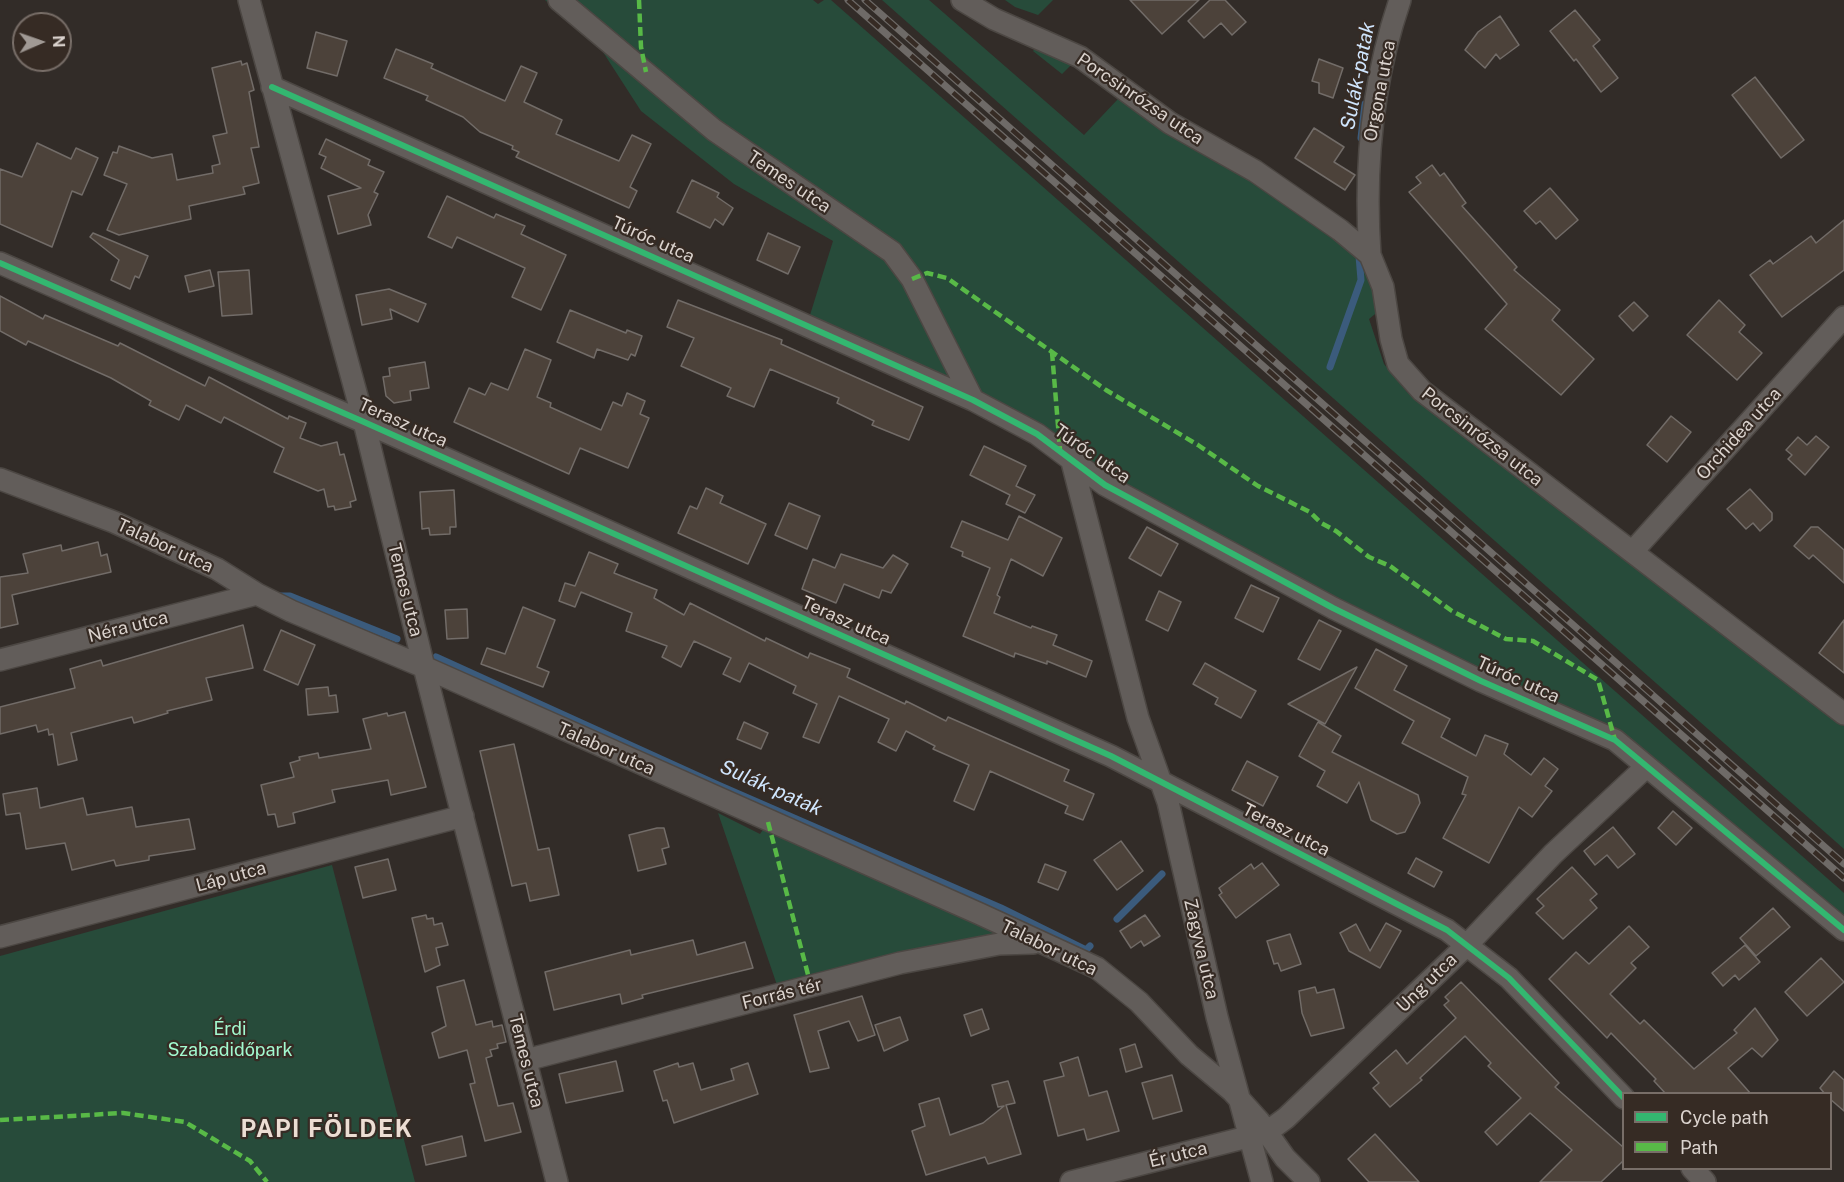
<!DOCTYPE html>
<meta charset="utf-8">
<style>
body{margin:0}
#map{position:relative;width:1844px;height:1182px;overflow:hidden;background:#322c28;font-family:"Public Sans",sans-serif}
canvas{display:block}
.legend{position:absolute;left:1622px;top:1092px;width:210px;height:78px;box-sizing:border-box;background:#362b24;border:2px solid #786e68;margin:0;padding:8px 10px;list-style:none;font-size:18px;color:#dbd3ce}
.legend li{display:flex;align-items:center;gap:12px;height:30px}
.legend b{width:30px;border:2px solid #786e68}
.north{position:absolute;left:12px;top:12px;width:60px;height:60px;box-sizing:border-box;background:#362b24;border:2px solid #786e68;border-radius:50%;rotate:88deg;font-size:16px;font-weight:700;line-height:24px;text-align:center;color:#dbd3ce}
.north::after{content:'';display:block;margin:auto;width:21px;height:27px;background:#a09994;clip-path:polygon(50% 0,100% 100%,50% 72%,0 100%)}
</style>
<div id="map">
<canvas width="1844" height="1182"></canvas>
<ul class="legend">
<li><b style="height:8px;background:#33b770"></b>Cycle path</li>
<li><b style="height:8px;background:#58b947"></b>Path</li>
</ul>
<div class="north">N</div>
</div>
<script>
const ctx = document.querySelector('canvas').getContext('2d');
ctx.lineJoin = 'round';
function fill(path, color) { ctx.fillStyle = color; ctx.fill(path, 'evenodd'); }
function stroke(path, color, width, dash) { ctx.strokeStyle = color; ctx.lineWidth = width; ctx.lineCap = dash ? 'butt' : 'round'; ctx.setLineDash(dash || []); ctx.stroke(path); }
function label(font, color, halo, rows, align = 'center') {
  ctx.font = font + ' "Public Sans",sans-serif'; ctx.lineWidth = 4.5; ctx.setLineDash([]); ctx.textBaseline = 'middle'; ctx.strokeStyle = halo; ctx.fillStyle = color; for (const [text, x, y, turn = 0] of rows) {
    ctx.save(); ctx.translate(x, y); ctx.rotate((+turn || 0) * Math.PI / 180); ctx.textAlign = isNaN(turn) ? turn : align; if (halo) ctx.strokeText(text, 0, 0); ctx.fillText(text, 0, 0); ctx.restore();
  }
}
fill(new Path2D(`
 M545,0h268l5,4 6,-4h7l1013,893v26l-211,-177 -251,-118 -274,-148 -43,-37 -255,-124 23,-74 -99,-57 -93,-73 -40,-62z
 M882,0h47l155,135 34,-36 -44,-37 -12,12 -29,-23 6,-7 48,22 290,186 19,45 -27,22 15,45 23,28 113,88 77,56 26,16 52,47 169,127v123z
 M1005,0h48l-15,15 -23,-8z
 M718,813l42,21 14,-20 238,123 -234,51z
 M332,865l83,317h-415v-226z`), '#274b3a');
stroke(new Path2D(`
 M1361,138l4,-34
 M1330,367l31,-87 -2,-24
 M277,596h13l107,43
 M436,657l282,128 283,123 85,42 4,-4
 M1117,919l45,-45`), '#3b5b7c', 7);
const building = new Path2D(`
 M1130,0h69l-37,34z
 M1210,0h15l21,22 -14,13 -11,-12 -17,15 -16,-17z
 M1575,10l25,30 -7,6 25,32 -17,14 -25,-33 -2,2 -24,-30z
 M1500,16l19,29 -19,14 -4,-5 -11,14 -20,-18 13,-18z
 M316,32l31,9 -10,35 -30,-8z
 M396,49l37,15 -2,4 74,33 16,-35 16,7 -13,29 38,18 -6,14 63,27 13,-26 19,9 -21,43 7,4 -8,17 -113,-51 3,-5 -7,-3 1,-3 -33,-14 -17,-15 -37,-17 2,-4 -44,-18z
 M1319,59l24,9 -10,30 -14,-5v-10l-7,-2z
 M241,61l1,4 5,-2 7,27 -5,2 10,55 -8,1 8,35 -16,4 2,7 -56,12 2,13 -72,16 -12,-5 20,-46 -23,-9 9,-23 4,1 2,-7 33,12 20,-4 5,26 36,-7 -1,-7 8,-2 -7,-28 14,-3 -15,-65z
 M1755,77l49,63 -23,18 -49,-63z
 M1314,128l30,19 -10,15 21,13 -10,15 -50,-32z
 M326,139l44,21 -2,5 16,7 -10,20 4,2 -10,21 3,10 -33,9 -10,-38 33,-8 -40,-20 5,-11 -7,-3z
 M37,143l34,16 5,-11 22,10 -16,37 -10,-4 -20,56 -52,-23v-55l22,8z
 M1432,165l8,11 4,-3 22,30 -4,3 55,61 -3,3 46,40 -8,10 42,39 -33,36 -76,-66 22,-25 -98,-112 12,-9 -5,-6z
 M692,180l27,13 -2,4 16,11 -10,17 -8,-6 -5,9 -33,-16z
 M1550,188l28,32 -22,19 -16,-18 -4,3 -12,-13z
 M447,196l47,22 2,-4 29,12 -4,8 45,21 -25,55 -29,-13 13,-29 -68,-31 -5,11 -24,-11z
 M1844,220v50l-62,47 -32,-42 20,-15 3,4 38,-28 5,7z
 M93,233l55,23 -9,22 -4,-2 -5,13 -19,-9 8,-20 -29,-23z
 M768,233l32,14 -12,27 -31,-14z
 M210,270l4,16 -25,6 -4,-16z
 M249,270l3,44 -30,2 -4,-44z
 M389,289l37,15 -8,18 -28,-13 2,10 -30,6 -6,-30z
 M0,296l43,23 2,-4 73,31 2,-3 85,43 4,-9 79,42 1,-3 17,7 -6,15 21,8 16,-4 3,13 4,-1 12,46 -6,2 1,5 -16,3 -1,-4 -6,1 -4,-18 -6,2 -44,-19 10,-24 -60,-31 -3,6 -35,-18 -7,15 -30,-15 2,-4 -40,-23 -83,-37 -2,4 -26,-14z
 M678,300l104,40 -1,4 142,63 -14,33 -37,-15 2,-4 -37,-18 2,-5 -69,-29 -16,38 -27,-11 4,-8 -50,-22 13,-28 -27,-11z
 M1719,300l26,25 -6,7 23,21 -25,27 -50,-45z
 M1634,302l14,14 -15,15 -14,-15z
 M570,310l56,23 1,-3 15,6 -7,20 -4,-2 -3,6 -31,-11 -3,9 -37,-16z
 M525,349l26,11 -14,37 14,6 -1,4 51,23 12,-28 9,4 5,-13 18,8 -5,13 9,4 -21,50 -48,-20 -11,26 -115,-52 15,-34 16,7 6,-12 17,7z
 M425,362l4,26 -19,3 1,9 -17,3 -8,-7 -3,-19 7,-1 -1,-8z
 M1671,416l20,16 -24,30 -20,-17z
 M1816,436l13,11 -24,28 -17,-16 4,-4 -6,-5 12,-13 9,8z
 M984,446l42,20 -10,20 19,9 -10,18 -19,-9 4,-9 -40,-20z
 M706,488l17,8 -3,7 46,21 -18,40 -70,-31 12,-27 7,3z
 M1750,489l22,24v7l-12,11 -7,-8 -7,6 -19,-20z
 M454,490l2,37h-6v7l-20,1 -1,-7 -7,1 -2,-37z
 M789,503l31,13 -13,33 -32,-14z
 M1019,516l43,22 -19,38 -32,-17 -14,36 3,2 -6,16 37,15 1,-2 25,9 -4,10 39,16 -6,16 -39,-16v3l-32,-11 -1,4 -51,-21 27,-68 -28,-12 1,-4 -12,-5 11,-26 46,19z
 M1147,527l31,17 -17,32 -32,-18z
 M1811,527h7l26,23v33l-31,-28 -4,4 -15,-13z
 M98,542l3,14 6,-2 4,18 -99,23 6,29 -18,4v-51l28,-4 -5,-19 38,-9 1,6z
 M589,552l29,12 -4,9 43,17 -3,8 30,17 6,-12 75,38 1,-3 42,20 2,-5 40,16 -3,8 58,27 1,-3 40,20 2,-4 121,53 -5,11 30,13 -11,26 -18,-7 3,-7 -78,-35 -16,39 -20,-9 15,-36 -36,-16 2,-3 -29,-15 -10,20 -18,-9 11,-23 -50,-23 -20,47 -16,-6 14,-33 -24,-11 3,-7 -47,-23 -9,19 -17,-8 8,-16 -37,-17 -13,26 -19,-10 5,-11 -41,-15 6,-18 -51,-21 -6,15 -16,-6 6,-18 10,3z
 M841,554l42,14 10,-13 15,9 -17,29 -9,-3 -3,8 -35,-14 -8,19 -34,-14 11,-30 22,9z
 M1251,585l28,13 -16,34 -28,-14z
 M1159,591l22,11 -13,29 -22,-11z
 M523,607l32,13 -18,47 12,5 -6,15 -62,-23 6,-16 18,6z
 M467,609l1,29 -21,1 -2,-29z
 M1319,620l22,11 -21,39 -22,-11z
 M1844,620v53l-25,-20z
 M243,625l10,43 -47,10 6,22 -45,11 1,2 -34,10 -2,-6 -61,16 6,27 -19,5 -5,-31 -4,1 -1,-6 -10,3 -2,-7 -36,9v-27l75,-19 -5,-19 31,-9 2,6z
 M281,630l34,15 -17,40 -34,-15z
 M1376,649l31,17 -13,24 56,29 -9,18 35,19 9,-21 23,9 -4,10 27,21 13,-17 14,11 -13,17 7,5 -20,26 -13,-10 -30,56 -46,-25 23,-43 -4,-1 6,-17 -66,-34 12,-22 -59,-33z
 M1205,663l51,28 -15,27 -26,-14 3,-6 -25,-14z
 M1357,667l-32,57 -37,-20z
 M328,687l1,9 7,-1 2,17 -30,3 -2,-26z
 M405,712l21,75 -35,8 -3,-15 -56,10 3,12 -42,11 2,10 -17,4 -3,-13 -7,1 -7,-30 33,-8 -4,-14 10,-3 -1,-3 19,-4 1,5 52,-9 -8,-30 24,-6 1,3z
 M744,722l24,11 -7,16 -24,-10z
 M1318,722l23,14 -9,16 86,43 2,8 -15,29 -8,2 -26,-14 -12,-38 -12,21 -30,-17 8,-15 -26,-15z
 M514,744l24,106 11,-2 10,47 -29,6 -4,-18 -14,3 -32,-135z
 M1247,761l31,16 -15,29 -31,-16z
 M37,788l3,20 43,-10 4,17 45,-8 4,20 53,-8 6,30 -46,7v4l-33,6 -2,-6 -42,10 -7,-27 -39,6 -6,-36 -14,2 -3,-21z
 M1673,811l19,17 -16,17 -18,-17z
 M1613,827l22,27 -17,14 -11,-13 -12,10 -11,-14z
 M657,828h7l5,19 -7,2 4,15 -28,7 -9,-36z
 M1121,841l22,30 -26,19 -23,-30z
 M1416,858l26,14 -8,15 -26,-14z
 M388,859l8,31 -33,8 -8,-31z
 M1262,863l17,22 -43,33 -17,-23 3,-2 -3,-5 32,-24 3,5z
 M1045,864l21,8 -8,18 -20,-8z
 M1572,867l25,27 -7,6 7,8 -34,31 -27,-26 8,-7 -7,-7z
 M1773,908l17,19 -34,29 -16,-18z
 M426,915l1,4 6,-1 1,7 8,-2 6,22 -12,3 4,17 -15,7 -13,-54z
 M1145,915l15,21 -16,10 -3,-5 -10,7 -11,-17z
 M1386,923l15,8 -21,37 -31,-17 -9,-18 16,-9 14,27z
 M1629,926l20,21 -18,16 5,5 -26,26 30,30 4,-4 50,49 43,-36 -3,-3 21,-22 23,32 -16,17 -10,-9 -24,20 23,26h-85l-12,-13 2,-2 -45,-46 -4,5 -58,-59 27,-27 13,12z
 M1290,934l11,30 -20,7 -3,-8 -4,1 -7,-23z
 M693,940l4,15 48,-13 8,26 -111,27 1,3 -21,6 -2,-10 -66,16 -9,-38 85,-22 1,5z
 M1745,945l15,17 -21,18 -4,-5 -12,11 -11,-13z
 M1821,958l23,24 -37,34 -22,-24z
 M464,980l12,45 16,-4 1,6 9,-2 4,17 -9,2 1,4 -8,2 2,6 -6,2 12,48 15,-3 8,29 -36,9 -15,-57 5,-1 -8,-33 -28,8 -7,-25 14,-7 -9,-39z
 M1461,982l98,101 -4,4 68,60v14l-22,21h-61l32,-32 -42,-37 -33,32 -12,-13 36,-34 -33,-32 3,-3 -26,-27 -45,42 2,2 -32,27 -17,-19 6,-5 -9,-10 26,-23 11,14 49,-46 -12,-13 5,-4 -4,-4z
 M1315,987l2,6 17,-4 10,39 -33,8 -9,-23 -3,-22z
 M862,996l13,39 -17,6 -9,-20 -31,10 11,37 -19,4 -16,-57z
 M982,1009l7,20 -18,7 -7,-21z
 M900,1017l8,23 -24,11 -9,-26z
 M1135,1044l7,23 -16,5 -6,-23z
 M1078,1057l11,39 18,-5 12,40 -32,9 -3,-11 -26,7 -14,-55 20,-5 -4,-13z
 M616,1061l7,30 -57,12 -7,-29z
 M678,1063l1,4 14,-4 8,27 33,-10 -3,-11 17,-6 10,31 -84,29 -7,-23 -4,1 -9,-30z
 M1834,1071l10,9v31l-14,-12v-5h-5l-5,-6z
 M1172,1075l10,36 -29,8 -11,-36z
 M1008,1081l7,22 -9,2 15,49 -33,10 -3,-7 -59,18 -14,-44 13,-5 -6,-22 20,-6 11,37 33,-12 21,-17 -6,1 -6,-22z
 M1375,1134l44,48h-50l-21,-23z
 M462,1136l4,20 -40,9 -4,-19z`);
fill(building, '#4c423a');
stroke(building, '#726c68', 1.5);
const minor = new Path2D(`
 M249,0l115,422 60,245 133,515
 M559,0l155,130 178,122 20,27 61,121
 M962,0l32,19 86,38 90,66 85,48 85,59 30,25 13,32 8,52 7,25 24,27 422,323
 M272,87l701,313 64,34 68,51 228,123 148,73 134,59 229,190
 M1370,255c-6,-86 2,-173 30,-255
 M0,263l364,159 747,334 336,174 62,48 115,120
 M1072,462l66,256 30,84 49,215 45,165
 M0,479l114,43 103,47 40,25 34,17 133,56 556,247 117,54 42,34 50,53 43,36 27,30 26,37 24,24
 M1633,551l211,-234
 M0,660l257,-66
 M0,937l463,-121
 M526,1060l374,-97 99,-19 34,-1
 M1692,1168l13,14
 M1071,1182l196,-50 19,-14 181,-173 86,-91 93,-87`);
stroke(minor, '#4c4743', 24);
stroke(minor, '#625d5a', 21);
const rail = new Path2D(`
 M848,0l996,878
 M865,0l979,864`);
stroke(rail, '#6e6a67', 7);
stroke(rail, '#362b24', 4.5, [14]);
stroke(new Path2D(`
 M639,0l2,47 5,25
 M912,279l15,-6 20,5 159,112 92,55 60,41 52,26 11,11 15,8 33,26 21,9 62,45 54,28 27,2 65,39 17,60
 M1052,352l8,98
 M768,822l43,164
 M0,1120l123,-7 62,9 65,39 17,21`), '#58b947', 4.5, [9, 4.5]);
stroke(new Path2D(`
 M272,87l701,313 64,34 68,51 228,123 148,73 134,59 229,190
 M0,263l364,159 747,334 336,174 62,48 115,120`), '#33b770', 6);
label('18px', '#dbd3ce', '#362b24', [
 ["Orgona utca",1380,91,-79],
 ["Porcsinrózsa utca",1140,99,34],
 ["Temes utca",789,182,34],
 ["Túróc utca",653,240,24],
 ["Terasz utca",403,423,24],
 ["Orchidea utca",1739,434,-48],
 ["Porcsinrózsa utca",1482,437,38],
 ["Túróc utca",1092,454,35],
 ["Talabor utca",165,546,25],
 ["Temes utca",405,590,76],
 ["Terasz utca",846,621,24],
 ["Néra utca",128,627,-14],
 ["Túróc utca",1518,680,24],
 ["Talabor utca",606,749,24],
 ["Terasz utca",1286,830,27],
 ["Láp utca",231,877,-15],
 ["Talabor utca",1049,948,26],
 ["Zagyva utca",1201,949,77],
 ["Ung utca",1427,983,-44],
 ["Forrás tér",782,994,-14],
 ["Temes utca",526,1061,76],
 ["Ér utca",1178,1155,-14]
]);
label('18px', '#a2f9cf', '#362b24', [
 ["Érdi",230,1029],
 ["Szabadidőpark",230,1050]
]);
label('italic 20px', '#d0e6fe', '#362b24', [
 ["Sulák-patak",1358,76,-79],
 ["Sulák-patak",771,788,24]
]);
ctx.letterSpacing = '1.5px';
label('bold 24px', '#ecddd3', '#362b24', [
 ["PAPI FÖLDEK",327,1130]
]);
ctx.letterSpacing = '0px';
</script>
